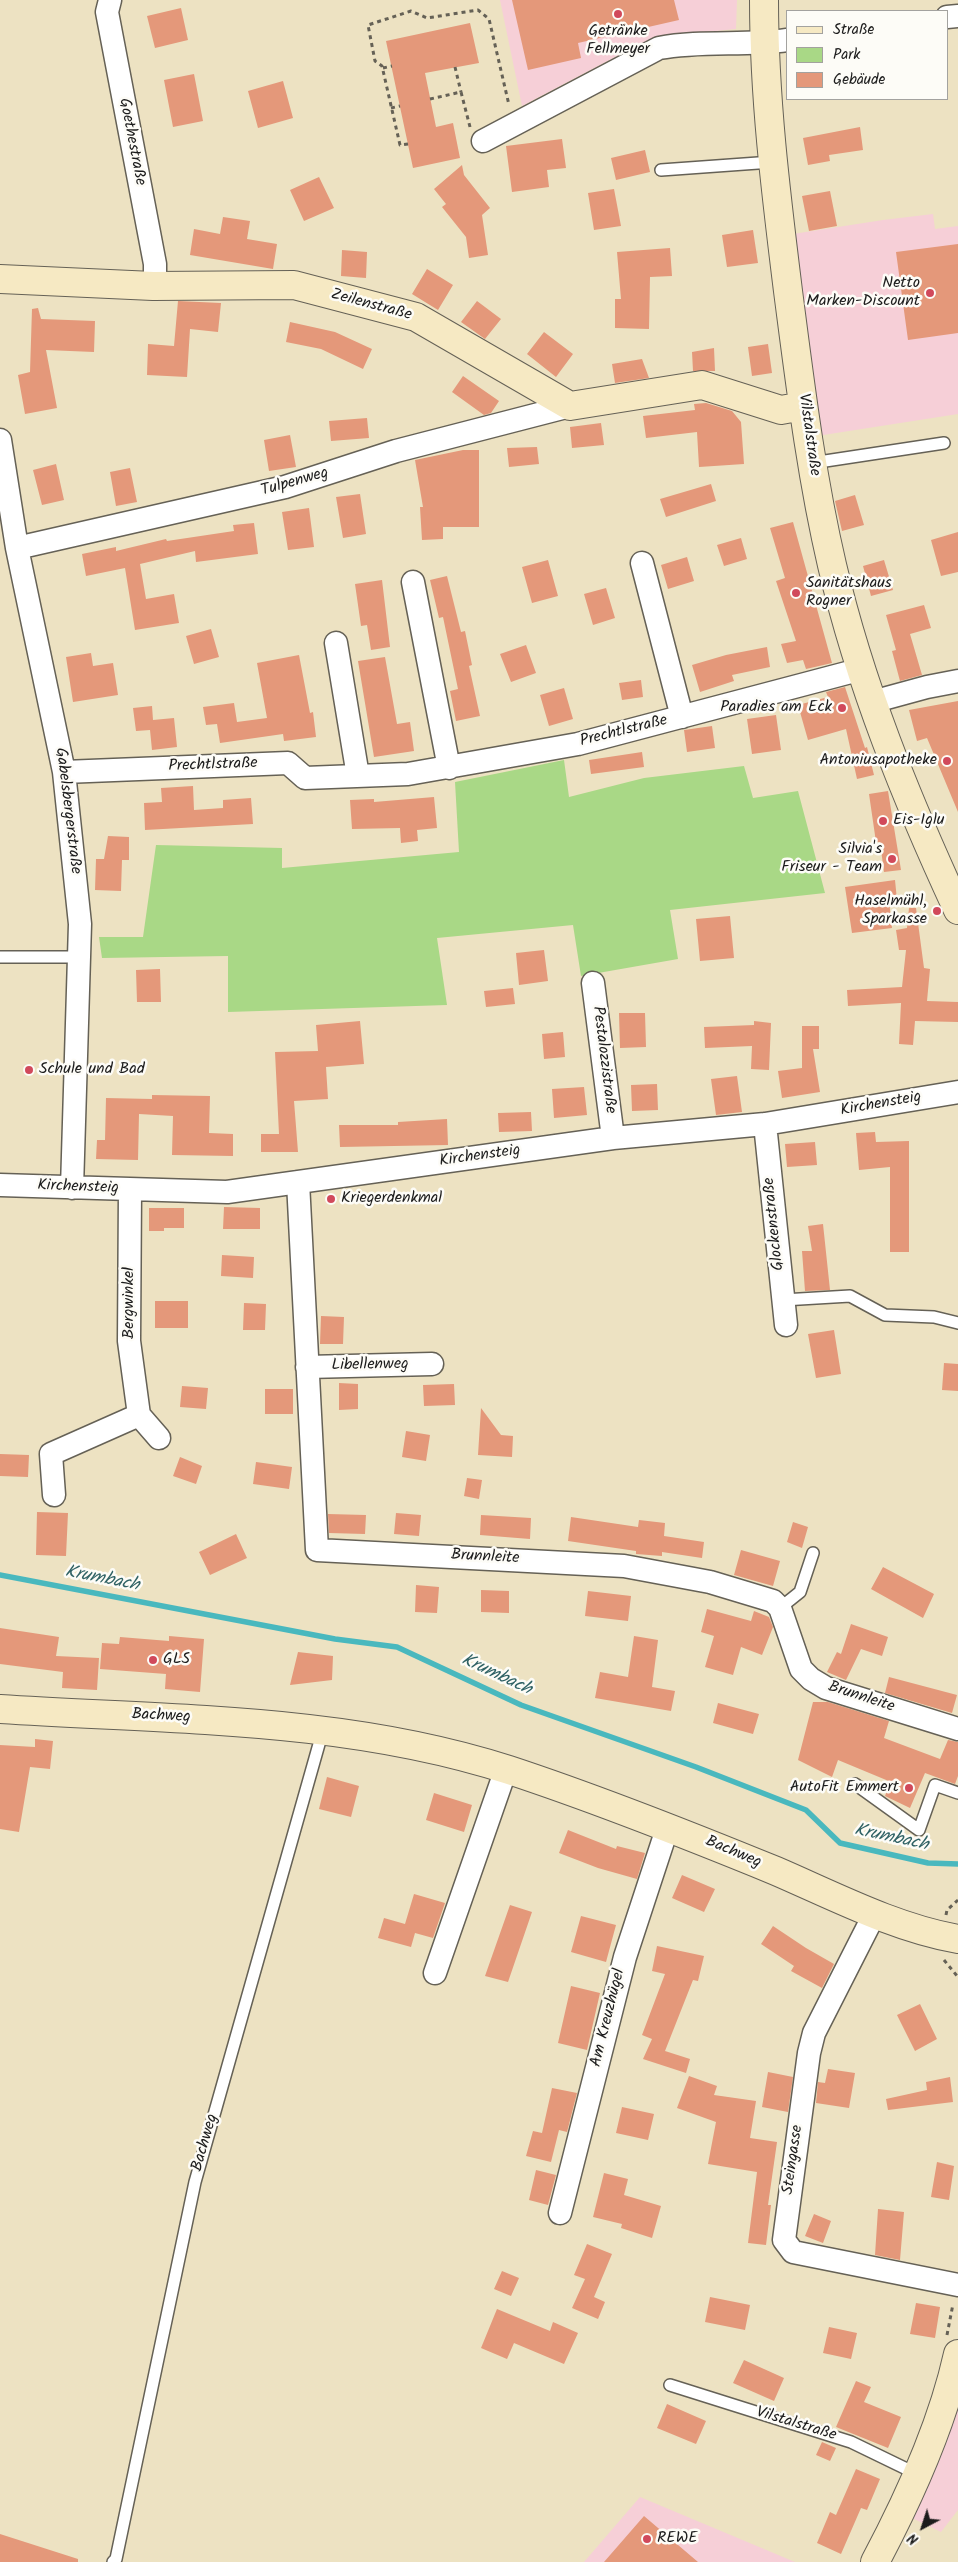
<!DOCTYPE html>
<meta charset="utf-8">
<style>
body{margin:0}
#map{position:relative;width:958px;height:2562px;overflow:hidden;background:#ede2c2;font-family:Kalam,sans-serif}
canvas{display:block}
.legend{position:absolute;left:786px;top:10px;width:162px;height:90px;box-sizing:border-box;background:#fdfcf7;border:1px solid #a3a29f;margin:0;padding:6px 9px;list-style:none;font-size:15px;color:#1c1c1c}
.legend li{display:flex;align-items:center;gap:10px;height:25px}
.legend b{width:25px;border:1px solid #a3a29f}
.north{position:absolute;left:898px;top:2502px;width:50px;height:50px;-webkit-text-stroke:4px #fdfcf7;paint-order:stroke;rotate:220deg;font-size:14px;font-weight:700;line-height:20px;text-align:center;color:#1c1c1c}
.north::after{content:'';display:block;margin:auto;width:18px;height:22px;background:#1c1c1c;clip-path:polygon(50% 0,100% 100%,50% 72%,0 100%)}
</style>
<div id="map">
<canvas width="958" height="2562"></canvas>
<ul class="legend">
<li><b style="height:6px;background:#f6e9c3"></b>Straße</li>
<li><b style="height:14px;background:#a9d886"></b>Park</li>
<li><b style="height:14px;background:#e4987a"></b>Gebäude</li>
</ul>
<div class="north">N</div>
</div>
<script>
const ctx = document.querySelector('canvas').getContext('2d');
ctx.lineJoin = 'round';
function fill(path, color) { ctx.fillStyle = color; ctx.fill(path, 'evenodd'); }
function stroke(path, color, width, dash) { ctx.strokeStyle = color; ctx.lineWidth = width; ctx.lineCap = dash ? 'butt' : 'round'; ctx.setLineDash(dash || []); ctx.stroke(path); }
function label(font, color, halo, rows, align = 'center') {
  ctx.font = font + ' Kalam,sans-serif'; ctx.lineWidth = 5; ctx.setLineDash([]); ctx.textBaseline = 'middle'; ctx.strokeStyle = halo; ctx.fillStyle = color; for (const [text, x, y, turn = 0] of rows) {
    ctx.save(); ctx.translate(x, y); ctx.rotate((+turn || 0) * Math.PI / 180); ctx.textAlign = isNaN(turn) ? turn : align; if (halo) ctx.strokeText(text, 0, 0); ctx.fillText(text, 0, 0); ctx.restore();
  }
}
fill(new Path2D(`
 M500,0h237l-1,29 -61,6 -37,10 -116,61z
 M933,214l2,15 23,-3v188l-141,22 -24,-202 90,-14z
 M958,2393v117l-17,22 -29,-14z
 M640,2497l155,65h-211z`), '#f6cfd7');
fill(new Path2D(`
 M564,760l5,37 75,-19 100,-12 9,32 45,-7 27,102 -155,17 8,49 -97,17 -8,-51 -136,13 10,67 -219,7v-56l-126,2 -3,-21h44l13,-92 126,3v20l177,-16 -4,-70z`), '#a9d886');
stroke(new Path2D(`
 M0,1575l335,64 62,8 124,58 175,62 110,43 34,33 88,20 30,1`), '#49b8be', 5.5);
fill(new Path2D(`
 M512,0h162l5,20 -101,23 3,15 -53,12z
 M181,8l7,32 -33,8 -8,-32z
 M470,23l9,40 -54,10 11,54 17,-4 7,35 -47,10 -27,-127z
 M194,74l9,47 -30,6 -9,-47z
 M283,81l10,37 -35,10 -10,-37z
 M860,127l3,23 -34,5 1,6 -22,4 -5,-27z
 M562,139l4,29 -19,2 2,17 -37,5 -6,-46z
 M645,150l5,22 -34,8 -5,-22z
 M462,165l2,10 26,33 -8,7 6,40 -19,3 -3,-21 -24,-30 4,-3 -12,-15z
 M319,177l15,31 -30,13 -14,-31z
 M614,189l7,37 -27,4 -6,-37z
 M830,191l7,35 -28,5 -7,-35z
 M223,217l27,4 -3,18 30,5 -4,25 -83,-14 4,-26 26,5z
 M753,230l5,33 -31,4 -5,-32z
 M958,244v89l-50,7 -12,-88z
 M670,248l2,28 -22,1 -1,52 -34,-1v-29h6l-4,-47z
 M342,250l25,2 -1,26 -25,-2z
 M427,269l26,16 -15,25 -26,-16z
 M178,301l43,2 -3,29 -28,-3 -3,48 -40,-2 1,-31 26,2z
 M477,301l24,18 -16,20 -24,-17z
 M38,308l3,11 54,2 -1,31 -48,-2 11,58 -32,6 -7,-39 12,-3 2,-63z
 M290,322l45,10 37,17 -9,20 -42,-20 -35,-7z
 M544,332l29,22 -17,23 -29,-23z
 M768,344l4,29 -20,3 -4,-29z
 M714,348l1,23h-22l-1,-19z
 M642,359l7,19 -34,5 -3,-19z
 M463,376l36,25 -8,12 -7,2 -32,-23z
 M706,403l26,8 9,11 3,42 -45,3 -2,-35 -51,6 -3,-22 52,-6 -1,-6z
 M367,418l2,20 -38,3 -2,-20z
 M601,423l3,22 -32,3 -2,-21z
 M290,435l6,32 -27,4 -5,-31z
 M537,447l2,17 -30,3 -2,-19z
 M463,450h16v77h-36v12l-21,1 -2,-33h3l-8,-47z
 M56,464l8,36 -22,5 -9,-35z
 M130,468l7,34 -21,4 -6,-34z
 M711,484l5,17 -50,16 -6,-18z
 M360,494l6,40 -23,4 -7,-41z
 M855,495l9,30 -22,6 -7,-30z
 M309,508l5,39 -26,3 -6,-38z
 M793,522l39,141 -26,6 -3,-9 -16,3 -6,-19 15,-3 -20,-60 9,-3 -15,-50z
 M254,523l4,31 -62,8 -1,-11 -55,13 6,35 28,-5 5,29 -44,7 -10,-62 -39,8 -4,-22 34,-7v4l50,-12 1,2 67,-10 -1,-6z
 M958,532v40l-17,4 -10,-36z
 M741,538l6,21 -23,7 -7,-21z
 M687,557l7,24 -26,8 -7,-24z
 M548,560l10,36 -26,7 -10,-36z
 M884,560l9,30 -22,6 -8,-30z
 M447,576l14,56 4,-1 7,34 -3,1 11,50 -24,5 -6,-30 8,-2 -15,-72 -4,1 -9,-38z
 M382,580l8,67 -19,3 -4,-25 -6,1 -6,-42z
 M606,588l9,30 -22,7 -9,-31z
 M924,605l7,23 -21,6 12,41 -22,6 -8,-30 4,-1 -10,-35z
 M211,629l8,28 -25,7 -8,-28z
 M526,645l10,28 -25,9 -11,-28z
 M767,647l3,20 -38,8 2,6 -34,11 -8,-27 34,-10z
 M91,653l2,13 20,-3 5,32 -45,7 -7,-45z
 M299,655l11,58 3,-1 3,25 -32,4 -1,-7 -63,9 -3,-19 -11,1 -3,-18 31,-4 3,19 30,-4 -10,-55z
 M385,657l12,67 13,-2 4,29 -40,6 -16,-96z
 M641,680l2,17 -21,3 -3,-17z
 M845,687l20,61 2,-1 7,28 -17,4 -11,-50 -38,11 -10,-35 30,-8 -2,-5z
 M564,688l9,31 -24,7 -9,-31z
 M958,701v111l-31,-74 -10,3 -8,-31z
 M152,706l1,14 21,-2 3,29 -25,3 -2,-20 -14,1 -3,-23z
 M776,715l5,35 -29,4 -5,-35z
 M712,726l3,22 -28,4 -3,-22z
 M642,752l2,15 -53,7 -2,-14z
 M193,786l1,24 29,-2v-8l28,-2 2,26 -108,6 -1,-27 18,-1 -1,-14z
 M888,791l13,79 -17,2 -4,-30h-4l-7,-48z
 M434,797l3,31 -20,2 1,11 -17,2 -1,-15 -48,1 -2,-29 24,-1v3z
 M108,836l21,1v23h-7l-1,31 -26,-1 1,-31h8z
 M895,880l2,20 -8,1 3,27 -40,5 -7,-46z
 M909,908h7l8,60 6,1 -3,32 31,1v20l-43,-1 -2,24 -14,-1 2,-41 -53,3 -1,-16 55,-3 4,-37h-7l-3,-20 11,-2z
 M730,916l4,42 -34,3 -4,-42z
 M544,950l4,31 -29,4 -3,-32z
 M160,969l1,33h-24l-1,-32z
 M513,988l2,16 -29,3 -2,-16z
 M619,1013h26l1,34 -26,1z
 M360,1021l4,43 -38,3 2,32 -34,2 4,51h-37v-18h18l-4,-82 43,-1 -2,-26z
 M754,1021l17,2 -2,47 -18,-1 1,-23 -47,2 -1,-21 50,-2z
 M802,1026h17v23h-6l7,43 -38,6 -4,-27 24,-3z
 M563,1032l2,25 -21,2 -2,-25z
 M737,1076l5,36 -26,3 -5,-36z
 M657,1084l1,26 -26,1 -1,-26z
 M584,1087l3,28 -33,3 -2,-29z
 M152,1095l58,1 -1,37 24,1v22l-61,-1 1,-39 -34,-2 -1,46 -42,-1 1,-19h8l1,-42 46,1z
 M531,1112l1,19 -33,1 -1,-19z
 M447,1119l1,26 -108,2 -1,-22h59v-3z
 M875,1132l1,10 33,-1v111h-19v-85l-31,3 -3,-37z
 M815,1142l2,23 -30,2 -2,-23z
 M224,1207l36,1v21h-37z
 M149,1208h35v20h-20v3h-15z
 M823,1224l7,66 -25,1 -3,-40h10l-4,-25z
 M222,1255l32,2 -1,21 -32,-2z
 M155,1301h33v27h-33z
 M244,1303l22,1 -1,26h-22z
 M321,1316l23,1 -1,27h-23z
 M834,1330l7,44 -25,4 -8,-44z
 M944,1363l14,1v27l-16,-1z
 M339,1383l19,1v25l-19,1z
 M454,1384l1,21 -31,1 -1,-21z
 M182,1386l26,2 -2,21 -26,-2z
 M265,1389h28v25h-28z
 M481,1408l20,27 12,1 -1,21 -34,-2z
 M406,1431l24,4 -4,26 -24,-4z
 M0,1454l29,1 -1,22 -28,-1z
 M180,1457l22,9 -6,18 -23,-8z
 M256,1462l36,5 -3,22 -36,-5z
 M467,1478l15,2 -3,19 -15,-3z
 M37,1512l31,1 -2,43 -30,-1z
 M396,1513l25,2 -2,21 -25,-2z
 M328,1514l38,1 -1,19 -36,-1z
 M481,1515l50,3 -1,21 -50,-4z
 M571,1517l67,10 1,-7 26,3 -1,13 40,6 -2,16 -40,-6v4l-26,-2v-3l-68,-10z
 M793,1522l15,5 -6,21 -15,-6z
 M236,1534l11,24 -37,17 -11,-23z
 M741,1550l39,11 -7,25 -39,-11z
 M883,1567l51,27 -11,24 -52,-29z
 M416,1585l23,2 -2,26 -22,-1z
 M481,1590l28,1v22l-28,-1z
 M588,1591l43,5 -3,25 -43,-5z
 M707,1609l44,12 3,-10 15,6 4,10 -11,28 -21,-8 -8,28 -28,-8 9,-31 -13,-4z
 M851,1624l37,13 -6,19 -21,-7 -15,31 -19,-8 10,-20 4,2z
 M0,1628l59,9 -3,19 43,2 -2,32 -35,-2 1,-16 -63,-8z
 M169,1636l35,3 -4,53 -35,-3 1,-15 -66,-5 2,-26 17,1 1,-7 49,4z
 M634,1636l24,4 -6,47 23,4 -4,20 -76,-13 5,-26 28,5z
 M298,1652l35,4 -1,24 -42,5z
 M889,1677l68,18 -5,18 -67,-20z
 M813,1702h15l61,19 -5,17 56,21 8,-19 10,2v34l-3,8 -30,-11 -15,35 -25,-12 6,-14 -53,-22 -6,17 -34,-17z
 M718,1703l41,11 -6,20 -40,-11z
 M35,1739l18,2 -3,28 -20,-2 -11,65 -19,-3v-84l35,2z
 M327,1777l32,9 -8,31 -32,-8z
 M434,1793l38,12 -8,27 -38,-12z
 M568,1830l48,19 1,-3 28,7 -8,26 -39,-11 -39,-15z
 M682,1875l33,14 -11,23 -32,-14z
 M414,1894l31,9 -12,35 -18,-5 -4,14 -33,-9 6,-20 21,6z
 M510,1905l22,7 -24,70 -23,-6z
 M581,1916l35,9 -10,37 -35,-10z
 M773,1926l33,22 28,16 -12,24 -31,-17 3,-5 -33,-22z
 M657,1946l47,10 -6,25 -5,-1 -28,71 25,8 -4,14 -43,-14 9,-20 -10,-4 23,-61 -13,-3z
 M571,1986l29,7 -13,57 -29,-7z
 M920,2004l17,35 -22,12 -18,-36z
 M828,2069l27,4 -6,35 -33,-5 2,-21 7,1z
 M768,2072l25,5 -5,35 -26,-5z
 M689,2076l28,10 -3,9 42,6 -6,37 27,4 -9,63h3l-5,40 -18,-2 9,-71 -49,-8 8,-42 -39,-14z
 M950,2077l3,25 -65,8 -2,-11 41,-9 -1,-8z
 M552,2088l25,5 -10,39 -8,-2 -8,32 -25,-6 7,-25 9,2z
 M622,2107l32,7 -6,26 -32,-7z
 M937,2162l17,4 -5,34 -18,-3z
 M536,2170l20,5 -8,30 -19,-5z
 M604,2173l24,6 -4,16 37,11 -9,32 -31,-10 1,-4 -29,-7z
 M878,2209l26,3 -4,48 -25,-5z
 M814,2214l17,7 -8,22 -18,-7z
 M587,2244l25,10 -18,43 11,5 -7,17 -26,-11 13,-29 -11,-4z
 M502,2271l17,7 -8,18 -17,-7z
 M710,2297l40,8 -5,25 -40,-8z
 M916,2303l24,4 -5,31 -25,-4z
 M497,2309l53,22 3,-9 25,11 -14,31 -50,-21 -7,16 -26,-11z
 M829,2327l28,6 -6,26 -28,-6z
 M744,2360l40,18 -10,23 -41,-18z
 M856,2381l15,6 -7,15 37,15 -13,31 -52,-21z
 M667,2404l39,17 -10,23 -39,-16z
 M822,2442l14,6 -6,13 -14,-6z
 M856,2469l24,10 -13,31 -6,-2 -20,46 -24,-11 13,-31 6,3z
 M644,2516l54,46h-94z
 M0,2534l78,25v3h-78z`), '#e4987a');
const lane = new Path2D(`
 M661,170l111,-8
 M812,463l132,-20
 M0,957h80
 M783,1300l67,-4 35,19 49,2 24,6
 M780,1608l20,-16 13,-39
 M855,1784l64,46 16,-45 23,8
 M670,2385l181,57 66,32
 M113,2562l3,-3 79,-377 128,-452`);
const street = new Path2D(`
 M110,0l-3,12 48,252v21
 M947,17l11,-1
 M483,141l176,-93c43,-8 85,-2 128,-8
 M0,440l17,108 47,224 16,152 -8,264
 M17,548l268,-61 111,-36 174,-45
 M642,563l40,154
 M413,582l36,186
 M336,643l22,133
 M872,702l55,-15 31,-6
 M64,772l224,-9 17,15 103,-4 170,-30 284,-75
 M593,983l20,155
 M765,1124l21,201
 M298,1182l19,368 307,16 86,16 63,19 7,7 21,61 10,10 15,9 132,41
 M0,1185l227,7 386,-54 152,-14 193,-32
 M130,1190l-1,151 10,74 20,23
 M307,1367l125,-3
 M54,1495l-3,-41 88,-39
 M875,1913l-61,120 -5,20 -25,187 9,12 165,33
 M435,1973l71,-204
 M560,2213l65,-256 43,-131`);
const secondary = new Path2D(`
 M764,0c0,98 12,194 24,291 12,92 23,184 44,274 28,120 75,235 126,345
 M0,279l153,7 141,-1 122,32 154,89 132,-21 79,25 22,-4
 M0,1709c171,11 345,8 509,61 91,30 179,65 267,101 58,25 119,57 182,68
 M875,2562c33,-62 68,-140 83,-208`);
stroke(lane, '#656156', 14);
stroke(street, '#656156', 25);
stroke(secondary, '#656156', 30);
stroke(new Path2D(`
 M455,67l6,25
 M383,68l9,-2
 M430,99l31,-7 9,35
 M391,108l9,-2
 M408,144l-8,1 -18,-79 -7,-5 -7,-36 43,-14 16,7 51,-8 11,9 20,86
 M946,1915l1,-5 11,-10
 M944,1960l14,17
 M947,2335l6,-31`), '#656156', 3, [4, 4]);
stroke(lane, '#fff', 11);
stroke(street, '#fff', 22);
stroke(secondary, '#f6e9c3', 28);
for (const [x, y, r, color] of [
 [618,14,5,"#d1495b"],
 [930,293,5,"#d1495b"],
 [796,593,5,"#d1495b"],
 [842,708,5,"#d1495b"],
 [947,761,5,"#d1495b"],
 [883,821,5,"#d1495b"],
 [892,859,5,"#d1495b"],
 [937,911,5,"#d1495b"],
 [29,1070,5,"#d1495b"],
 [331,1199,5,"#d1495b"],
 [153,1660,5,"#d1495b"],
 [909,1788,5,"#d1495b"],
 [647,2539,5,"#d1495b"]
]) { const dot = new Path2D(); dot.arc(x, y, r, 0, 2 * Math.PI); ctx.fillStyle = color; ctx.fill(dot); stroke(dot, '#fdfcf7', 2); }
label('16px', '#1c1c1c', '#fdfcf7', [
 ["Getränke",618,32,"center"],
 ["Fellmeyer",618,50,"center"],
 ["Netto",920,284],
 ["Marken-Discount",920,302],
 ["Sanitätshaus",806,584,"left"],
 ["Rogner",806,602,"left"],
 ["Paradies am Eck",832,708],
 ["Antoniusapotheke",937,761],
 ["Eis-Iglu",893,821,"left"],
 ["Silvia's",882,850],
 ["Friseur - Team",882,868],
 ["Haselmühl,",927,902],
 ["Sparkasse",927,920],
 ["Schule und Bad",39,1070,"left"],
 ["Kriegerdenkmal",341,1199,"left"],
 ["GLS",163,1660,"left"],
 ["AutoFit Emmert",899,1788],
 ["REWE",657,2539,"left"]
], 'right');
label('16px', '#1c1c1c', '#fdfcf7', [
 ["Goethestraße",131,142,79],
 ["Zeilenstraße",371,306,15],
 ["Vilstalstraße",808,435,82],
 ["Tulpenweg",295,483,-16],
 ["Prechtlstraße",624,732,-14],
 ["Prechtlstraße",213,766,-2],
 ["Gabelsbergerstraße",67,811,83],
 ["Pestalozzistraße",603,1060,83],
 ["Kirchensteig",881,1105,-10],
 ["Kirchensteig",480,1157,-8],
 ["Kirchensteig",78,1188,2],
 ["Glockenstraße",775,1224,-96],
 ["Bergwinkel",130,1303,-90],
 ["Libellenweg",370,1366,-1],
 ["Brunnleite",485,1558,3],
 ["Brunnleite",861,1698,18],
 ["Bachweg",161,1717,3],
 ["Bachweg",733,1853,23],
 ["Am Kreuzhügel",609,2018,-76],
 ["Bachweg",206,2143,-74],
 ["Steingasse",794,2160,-82],
 ["Vilstalstraße",796,2425,17]
]);
label('italic 18px', '#306265', '#fdfcf7', [
 ["Krumbach",102,1580,11],
 ["Krumbach",496,1676,25],
 ["Krumbach",891,1839,12]
]);
</script>
